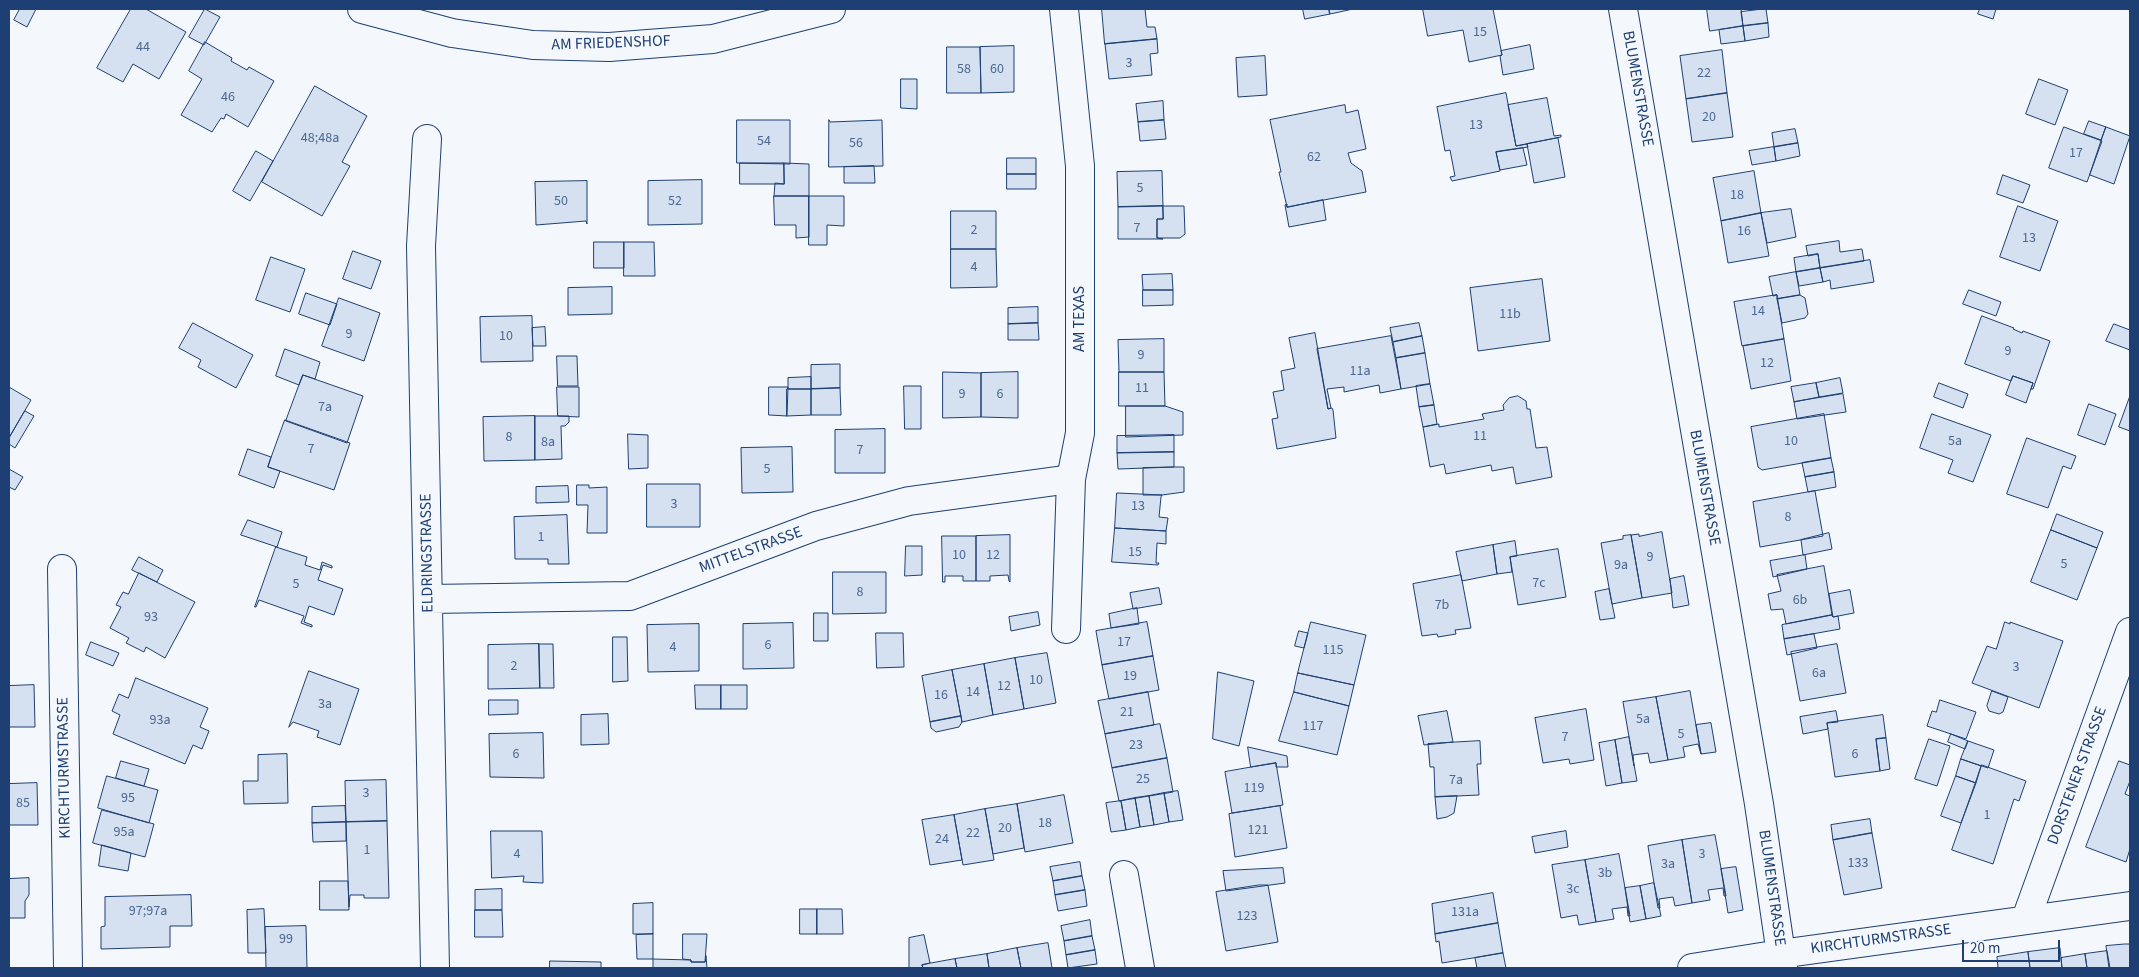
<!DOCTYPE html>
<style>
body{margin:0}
#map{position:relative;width:2139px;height:977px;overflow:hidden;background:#f4f7fb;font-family:"Source Sans 3",sans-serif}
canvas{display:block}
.frame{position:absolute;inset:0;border:10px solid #1d3f73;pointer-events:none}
.scale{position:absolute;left:1962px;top:940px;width:98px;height:22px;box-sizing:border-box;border:2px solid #1d3f73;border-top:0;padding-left:6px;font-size:15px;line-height:18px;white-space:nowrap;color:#1d3f73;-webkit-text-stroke:4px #f4f7fb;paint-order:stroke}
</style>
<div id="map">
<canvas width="2139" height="977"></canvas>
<div class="frame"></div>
<div class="scale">20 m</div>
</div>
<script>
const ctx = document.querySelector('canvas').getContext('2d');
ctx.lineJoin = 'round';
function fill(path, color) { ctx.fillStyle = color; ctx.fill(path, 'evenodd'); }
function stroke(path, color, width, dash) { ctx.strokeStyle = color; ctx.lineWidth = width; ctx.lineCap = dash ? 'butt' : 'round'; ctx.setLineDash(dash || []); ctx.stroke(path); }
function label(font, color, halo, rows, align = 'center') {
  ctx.font = font + ' "Source Sans 3",sans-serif'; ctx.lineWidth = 4; ctx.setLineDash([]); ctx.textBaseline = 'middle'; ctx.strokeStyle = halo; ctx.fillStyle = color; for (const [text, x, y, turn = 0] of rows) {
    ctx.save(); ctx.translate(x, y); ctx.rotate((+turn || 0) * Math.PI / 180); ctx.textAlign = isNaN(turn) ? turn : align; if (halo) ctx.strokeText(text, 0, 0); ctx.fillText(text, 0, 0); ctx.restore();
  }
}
const building = new Path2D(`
 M20,9h16l-9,18 -13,-7z
 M131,9h15l40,23 -27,47 -26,-15 -10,18 -26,-14z
 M205,9l15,8 -16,28 -15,-8z
 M1102,9h43l2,18h8l2,12 -52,5z
 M1303,9h26l1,5 -25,5z
 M1329,9h24l-23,5z
 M1423,9h70l9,46 -33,7 -6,-32 -35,6z
 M1707,9h34l2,17 -33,5z
 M1766,9l2,14 -25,3 -2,-14z
 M1980,9h16l-3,10 -15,-5z
 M1768,23l1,14 -24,4 -2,-15z
 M1743,26l2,15 -24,3 -2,-14z
 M1157,39l1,14 -8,1 2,21 -43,4 -4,-35z
 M205,42l27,16 -1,3 16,9 2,-3 25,14 -26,46 -22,-13 -2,5 -3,-1 -9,14 -31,-17 21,-36 -13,-8z
 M1530,45l4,24 -31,6 -3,-19 2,-1 -1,-4z
 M1014,46v46l-33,1 -1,-46z
 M947,47h33l1,46h-34z
 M1722,50l5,43 -41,6 -6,-43z
 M1265,56l2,39 -29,2 -2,-39z
 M901,79h16v30l-16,-1z
 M2039,79l29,11 -13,35 -29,-11z
 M315,86l52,30 -25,46 8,4 -28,50 -60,-34z
 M1506,93l10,53 11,-2 1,3 -32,5 4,19 -48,10 -2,-4 5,-1 -5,-26 -5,1 -8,-44z
 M1727,93l6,44 -41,5 -6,-43z
 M1547,98l7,38 7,-1v2l-45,9 -8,-41z
 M1163,101l1,19 -26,2 -2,-18z
 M1345,105l1,8 12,-3 8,39 -18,4 3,10 11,8 4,21 -79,15 -8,-35h2l-11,-52z
 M737,120h53v44l-53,-1z
 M829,120l1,2 52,-2 1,46 -54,1z
 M1164,120l2,19 -26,2 -2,-19z
 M2089,121l17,6 -5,13 -17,-6z
 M2064,127l38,14 -15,41 -38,-14z
 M2106,127l24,9 -16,48 -24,-9z
 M1795,129l3,14 -24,4 -2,-14z
 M1558,138l7,39 -31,6 -7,-39z
 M1798,143l2,13 -24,5 -2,-14z
 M1774,147l2,14 -24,4 -3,-14z
 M1523,148l4,17 -27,5 -4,-18z
 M256,151l17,10 -23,40 -17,-10z
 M1007,158h29v16h-29z
 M740,163h44v21h-44z
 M784,163l25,1v32h-35l1,-13 9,1z
 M874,166l1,17h-31v-16z
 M1162,171l1,35 -45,1 -1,-35z
 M1754,171l7,42 -40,8 -8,-43z
 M1007,174h29v15h-29z
 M2003,175l27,10 -7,18 -26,-9z
 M702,180v44l-54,1v-44z
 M587,181v43l-1,-3 -50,4 -1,-43z
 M774,196h35v41l-13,1v-13h-21z
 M809,196h35v30l-17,-1v20h-18z
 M1323,200l3,20 -37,7 -4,-22 2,-1v3z
 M1163,206h21l1,28 -5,4h-23v-19h6z
 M1163,206v13h-6v19l6,1h-45v-32z
 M2018,206l40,15 -18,50 -40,-14z
 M1791,209l5,28 -29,6 -6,-30z
 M951,211h45v38h-45z
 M1761,213l8,43 -41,7 -7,-42z
 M1839,241l1,11 22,-3 2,12 -44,7 -2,-14 -10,2 -2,-10z
 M594,242h30v26h-30z
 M624,242h30l1,34h-31z
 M951,249h45l1,38 -46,1z
 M353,251l28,10 -10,28 -28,-10z
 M1818,254l2,14 -24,4 -2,-14z
 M271,257l34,12 -15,43 -34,-12z
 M1870,260l4,22 -43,7 -1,-9 -7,2 -3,-14z
 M1820,268l3,14 -24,4 -3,-14z
 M1796,272l4,23 -23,4v-4l-4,1 -4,-19z
 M1172,274l1,16h-30l-1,-15z
 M1542,279l8,62 -72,10 -8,-63z
 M612,287v27l-44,1v-27z
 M1143,290h30v15l-30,1z
 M1969,290l32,12 -5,14 -33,-12z
 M306,293l31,11 -7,21 -31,-11z
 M1777,295l7,44 -42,7 -8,-44z
 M1800,295l5,3 3,16 -3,4 -23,5 -5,-24z
 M339,298l41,15 -16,48 -42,-15z
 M1038,307v16l-30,1v-16z
 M532,316l1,45 -52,1 -1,-45z
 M1982,316l32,12 -1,1 9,4 1,-2 27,10 -17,48h-2l2,-6 -20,-7 -2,5 -46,-17z
 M193,323l60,32 -17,33 -38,-21 3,-7 -22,-12z
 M1038,323l1,17h-31v-16z
 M1419,323l3,13 -29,6 -3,-14z
 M2114,324l16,6v20l-24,-9z
 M545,327l1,19h-13l-1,-18z
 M1315,333l13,76 4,-1 1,2 3,28 -59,11 -5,-30 6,-1 -5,-26 11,-2 -3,-19 14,-3 -6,-30z
 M1391,336l10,53 -21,4 -1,-8 -35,7v-5l-17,2 4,19 -3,1 -11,-60z
 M1422,336l3,17 -29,5 -3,-16z
 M1164,339v33h-45l-1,-32z
 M1784,339l7,42 -40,8 -8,-43z
 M285,349l35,13 -5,17 -12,-4 -4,10 -23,-9z
 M1425,353l5,31 -29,5 -5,-31z
 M557,356h20l1,30h-20z
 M839,364h1v24l-29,1v-24z
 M943,372l38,1v44l-38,1z
 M1018,372v46l-37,-1v-44z
 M1119,372h45l1,34h-46z
 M303,375l60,21 -16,47 -61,-22z
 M2013,376l20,7 -7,20 -20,-8z
 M811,377v12h-23v-11z
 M1840,378l3,15 -24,4 -3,-14z
 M1816,383l3,14 -25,5 -3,-15z
 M1939,383l29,11 -5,14 -29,-11z
 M1430,384l4,21 -15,2 -3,-21z
 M904,386h17v43h-16z
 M9,387l22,13 -22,38z
 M557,387h22v30l-21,-1z
 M769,387h19l-1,29 -18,-1z
 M840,388l1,27h-30v-26z
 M787,389h24v26l-24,1z
 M1843,394l3,18 -49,7 -3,-17z
 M1518,396l8,5 1,8h3l6,39 11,-1 5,30 -36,7 -3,-17 -21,4 -1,-6 -45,9 -2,-10 -14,3 -7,-40 16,-3v3l45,-8 -2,-5 22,-4 -1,-5 6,-7z
 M2130,396v35l-11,-4z
 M2089,404l27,10 -11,31 -27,-10z
 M1434,405l3,19 -14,3 -4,-20z
 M1126,406h39l18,6v23l-57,2z
 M25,411l9,5 -19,32 -6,-4v-6z
 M1824,414l7,44 -69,12 -4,-3 -7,-40z
 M1932,414l59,21 -18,47 -25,-9 5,-13 -33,-12z
 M535,416v44l-51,1 -1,-44z
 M535,416h34v6l-4,4h-4l1,33 -27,1z
 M285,420l65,23 -16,47 -66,-23z
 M885,429v44h-50v-43z
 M628,434l20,1v33l-19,1z
 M1174,435v17l-57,1v-17z
 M2027,438l49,18 -5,13 -8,-3 -15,42 -41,-14z
 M792,447l1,45 -51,1 -1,-45z
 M248,449l23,8 -3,10 12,4 -6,17 -35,-13z
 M1174,452v15l-56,2 -1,-16z
 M1831,458l3,14 -29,5 -3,-14z
 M1174,467h10v25l-22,3h-19v-27z
 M9,469l14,8 -8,13 -6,-3z
 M1834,472l2,15 -28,5 -3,-15z
 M647,484h53v43h-53z
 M577,485h12v3l18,-1v46h-20l1,-28h-11z
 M568,486l1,16 -33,1v-16z
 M1815,491l8,45 -63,11 -7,-45z
 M1117,493l45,2 -1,2 -2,20 9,1 -2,13 -51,-3z
 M2057,514l46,18 -6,16 -46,-18z
 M567,515l2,49h-21v-5h-33l-1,-42z
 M248,520l34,12 -5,15 -36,-12z
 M1115,528l51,3v13l-9,-1 -1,20h3l-1,2 -46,-3z
 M2051,530l46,18 -20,52 -46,-18z
 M1662,532l10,61 -30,5 -11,-63 8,-1v2z
 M1829,533l3,16 -29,6 -2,-15z
 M1010,535v47l-1,-1 -1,-6 -18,1v5h-14v-45z
 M1631,535l11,63 -30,6 -11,-61 22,-4v-3z
 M942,536h34v45h-13v-5h-18v6h-2z
 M1515,541l2,15 -7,1 2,15 -15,2 -4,-29z
 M1493,545l4,29 -35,7 -6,-29z
 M906,546h16v29l-17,1z
 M276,547l31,10 -2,8 15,5 2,-8 10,4v2l-9,-3 -5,15 25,9 -9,26 -25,-9 -5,16 8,3v2l-11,-4 3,-7 -45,-16 -3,7h-1z
 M1558,549l8,48 -48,8 -8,-48z
 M1805,555l2,14 -34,8 -3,-16z
 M139,557l24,13 -6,12 -25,-12z
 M1824,566l8,49 -46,9 -3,-15 -12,1 -3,-16 13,-3 -4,-16z
 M833,572h53v41l-53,1z
 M139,573l56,29 -30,56 -19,-11 -2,5 -18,-9 3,-5 -19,-10 11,-21 -5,-2 7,-13 5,2z
 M1461,575l10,53 -16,2 1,4 -18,3 -1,-3 -15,2 -9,-52z
 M1684,576l5,29 -16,3 -3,-29z
 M1159,588l3,16 -29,5 -3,-16z
 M1609,589l6,29 -15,2 -5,-28z
 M1850,590l4,23 -21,4 -4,-23z
 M1137,608l2,16 -28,4 -2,-14z
 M1038,612l2,13 -29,6 -2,-14z
 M814,613h14v28h-14z
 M1832,615l1,2 5,-1 2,13 -56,10 -2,-14z
 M1147,622l6,34 -51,9 -6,-34z
 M1311,622l55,13 -12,50 -56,-12z
 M2005,622l5,2v-2l53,19 -24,67 -67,-25 15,-37 9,3z
 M793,623l1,45 -51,1v-45z
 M699,624v47l-51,1 -1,-47z
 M1299,631l9,2 -4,15 -9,-2z
 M876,633h27l1,34 -27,1z
 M1814,634l3,14 -30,7 -3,-16z
 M613,637h14l1,44 -15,1z
 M91,642l28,11 -6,13 -27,-11z
 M539,644h14l1,44h-14z
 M539,644l1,44 -52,1v-44z
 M1837,644l9,49 -46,8 -9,-49z
 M1047,653l9,50 -32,6 -9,-51z
 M1153,656l6,34 -50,9 -7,-34z
 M1015,658l9,51 -31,6 -9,-51z
 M984,664l9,51 -31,7 -10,-52z
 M952,670l9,46 -31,6 -8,-46z
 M309,671l50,18 -19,56 -23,-8 2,-6 -26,-9 -4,5z
 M1218,672l36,9 -15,65 -26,-7z
 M1298,673l56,12 -5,21 -55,-14z
 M136,678l72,30 -8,19 9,4 -7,18 -9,-4 -8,19 -72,-30 7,-19 -8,-4 7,-17 9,4z
 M34,685l1,42h-26v-41z
 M695,685h26v24h-25z
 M721,685h26v24h-26z
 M1690,691l11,63 -3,-10 -15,3 2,10 -17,3 -12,-63z
 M1992,691l16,6 -5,15 -4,2 -10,-3 -2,-5z
 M1148,692l6,33 -49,9 -7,-33z
 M1294,692l55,14 -12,49 -58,-14z
 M1656,697l12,63 -18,3 -2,-10 -15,2 1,11 -11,-64z
 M489,700h29v14l-29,1z
 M1940,700l36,12 -10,27 -39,-13 5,-15 4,1z
 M1586,709l8,51 -24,4 -1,-5 -26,4 -8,-45z
 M1447,711l6,31 -29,3 -6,-29z
 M1836,711l2,11 -11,1 1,6 -25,5 -3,-17z
 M608,714l1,30 -28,1v-30z
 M1883,715l3,23 -10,1 4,32 -45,6 -8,-54z
 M961,716l1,6 -3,5 -23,5 -5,-4 -1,-6z
 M1711,723l5,29 -15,2 -5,-29z
 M1160,724l7,34 -55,10 -7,-34z
 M543,733l1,45 -54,-1 -1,-43z
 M1951,734l17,7 -3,8 -17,-7z
 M1629,737l8,44 -15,2 -7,-43z
 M1886,738l4,31 -10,2 -4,-32z
 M1929,739l21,7 -13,40 -22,-7z
 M1615,740l7,43 -16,3 -7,-43z
 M1480,741l1,23h-4l2,31 -44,2 -1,-30h-4l-2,-23z
 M1968,741l26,9 -6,18 -27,-9z
 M1248,747l39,9 1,11h-12v-4l-25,4z
 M287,754l1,49 -44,1 -1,-23h15v-26z
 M1167,758l6,34 -54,9 -7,-33z
 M1961,759l20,7 -5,17 -20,-7z
 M121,761l28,8 -5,17 -28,-8z
 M2119,761l11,4v16l-5,13 5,2v53l-4,13 -40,-15z
 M1276,763l7,42 -51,8 -7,-41z
 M1982,765l44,16 -7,20 -5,-2 -21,65 -41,-14z
 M107,776l51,14 -9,33 -51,-15z
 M1956,776l20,7 -15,40 -20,-7z
 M386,780l1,41 -41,1 -1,-41z
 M37,783l1,42h-29v-41z
 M1178,791l5,29 -14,2 -5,-29z
 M1164,793l5,29 -15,3 -5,-29z
 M1064,795l9,48 -48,9 -8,-48z
 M1149,796l5,29 -14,2 -5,-29z
 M1457,796l-3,17 -7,4 -10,2 -2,-22z
 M1135,798l5,29 -14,3 -5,-29z
 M1121,801l5,29 -15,2 -5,-29z
 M1017,804l7,44 -31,6 -8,-45z
 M345,806l1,16 -34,1v-16z
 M1280,806l7,42 -52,9 -6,-43z
 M985,809l9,51 -31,5 -9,-50z
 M102,810l52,14 -9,33 -52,-14z
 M954,815l8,45 -32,5 -8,-45z
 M1870,819l2,14 -39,7 -2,-15z
 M387,821l2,77h-25v-3h-14l-1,12 -3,-85z
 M346,822v19l-33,1 -1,-19z
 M491,831h51l1,52 -20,-1 1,-6 -32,2z
 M1566,831l2,16 -33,6 -3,-16z
 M1872,833l10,55 -38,7 -11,-55z
 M1715,835l11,61h-2l-1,-8 -15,2 2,10 -18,3 -10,-63z
 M1682,840l10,63 -17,3 -2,-9 -14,2 1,9h-2l-10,-62z
 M102,845l29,8 -3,18 -29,-5z
 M1619,854l11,62h-2l-1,-9 -15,2 2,10 -18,3 -11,-62z
 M1585,860l11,62 -17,3 -2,-10 -16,3 -9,-53z
 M1080,862l2,14 -29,5 -3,-14z
 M1736,867l7,43 -15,3 -7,-44z
 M1283,868l2,15 -59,8 -3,-20z
 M1082,876l3,14 -30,5 -2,-14z
 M29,878v17l-4,6v17h-16v-39z
 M320,881h28l1,29h-29z
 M1654,883l7,33 -15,3 -6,-33z
 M1259,885h9l10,57 -52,9 -10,-59z
 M1640,886l6,33 -16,3 -5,-34z
 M502,889v21h-27v-20z
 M1085,890l2,16 -29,5 -3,-16z
 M1493,893l5,30 -63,11 -3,-30z
 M191,895l1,31h-22v21l-69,2v-22l4,-1v-29z
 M653,903v31h-20v-30z
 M264,909l2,44h-18l-1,-43z
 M800,909h17v25h-17z
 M817,909h25l1,25h-26z
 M475,910h27l1,27h-28z
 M1090,920l2,16 -28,5 -3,-15z
 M1498,923l5,30 -61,10 -3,-22 -3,1 -1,-8z
 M306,926l1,42h-41l-1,-41z
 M653,934v25h-16l-1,-24z
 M683,934h24l-2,28h-14v-2l-8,-1z
 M924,935l6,28 -8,2 1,3h-14v-30z
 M1092,936l3,14 -29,5 -2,-14z
 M1048,943l4,25h-31l-4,-20z
 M2125,944h5v24h-21l-3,-22z
 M1017,948l4,20h-32l-2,-14z
 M2060,948l2,20h-32l-2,-16z
 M1095,950l2,14 -29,4 -2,-13z
 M2107,951l3,17h-23l-2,-14z
 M2028,952l2,16h-32l-1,-11z
 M1503,953l3,15h-29l-2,-10z
 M987,954l2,14h-32l-2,-9z
 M2085,954l2,14h-25l-1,-10z
 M706,956l1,12h-54v-9l38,1v2h14z
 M955,959l2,9h-34l-1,-3z
 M550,961l51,1v6h-51z`);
fill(building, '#d5e0f0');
stroke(building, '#1d3f73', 1);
const street = new Path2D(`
 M362,9l90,24 81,12 76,2 104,-8 118,-30
 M1064,9l16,157v267l-9,46 -5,150
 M1623,9l136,795 24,164
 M427,139l-6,107 14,722
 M62,569l6,399
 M429,599l201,-3 186,-70 93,-25 162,-22
 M1124,875l16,93
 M2026,919l104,-287
 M1692,968l88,-14 350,-48`);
stroke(street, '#1d3f73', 30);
stroke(street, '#f4f7fb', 28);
label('14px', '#4b6792', null, [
 ["15",1480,33],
 ["44",143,48],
 ["3",1129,64],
 ["58",964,70],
 ["60",997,70],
 ["22",1704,74],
 ["46",228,98],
 ["20",1709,118],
 ["13",1476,126],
 ["48;48a",320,139],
 ["54",764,142],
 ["56",856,144],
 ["17",2076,154],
 ["62",1314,158],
 ["5",1140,189],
 ["18",1737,196],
 ["50",561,202],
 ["52",675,202],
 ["7",1137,229],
 ["2",974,231],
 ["16",1744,232],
 ["13",2029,239],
 ["4",974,268],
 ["14",1758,312],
 ["11b",1510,315],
 ["9",349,335],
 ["10",506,337],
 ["9",2008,352],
 ["9",1141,356],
 ["12",1767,364],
 ["11a",1360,372],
 ["11",1142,389],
 ["9",962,395],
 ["6",1000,395],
 ["7a",325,408],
 ["11",1480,437],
 ["8",509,438],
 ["10",1791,442],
 ["5a",1955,442],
 ["8a",548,443],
 ["7",311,450],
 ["7",860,451],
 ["5",767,470],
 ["3",674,505],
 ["13",1138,507],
 ["8",1788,518],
 ["1",541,538],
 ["15",1135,553],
 ["10",959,556],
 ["12",993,556],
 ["9",1650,558],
 ["5",2064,565],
 ["9a",1621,566],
 ["7c",1539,584],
 ["5",296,585],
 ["8",860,593],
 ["6b",1800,601],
 ["7b",1442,606],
 ["93",151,618],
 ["17",1124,643],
 ["6",768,646],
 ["4",673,648],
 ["115",1333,651],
 ["2",514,667],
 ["3",2016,668],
 ["6a",1819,674],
 ["19",1130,677],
 ["10",1036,681],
 ["12",1004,687],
 ["14",973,693],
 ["16",941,696],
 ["3a",325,705],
 ["21",1127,713],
 ["5a",1643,720],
 ["93a",160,721],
 ["117",1313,727],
 ["5",1681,735],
 ["7",1565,738],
 ["23",1136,746],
 ["6",516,755],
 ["6",1855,755],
 ["25",1143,780],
 ["7a",1456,781],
 ["119",1254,789],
 ["3",366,794],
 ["95",128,799],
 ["85",23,804],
 ["1",1987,816],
 ["18",1045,824],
 ["20",1005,829],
 ["121",1258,831],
 ["95a",124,833],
 ["22",973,834],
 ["24",942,840],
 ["1",367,851],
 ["4",517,855],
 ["3",1702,855],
 ["133",1858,864],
 ["3a",1668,865],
 ["3b",1605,874],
 ["3c",1573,890],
 ["97;97a",148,912],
 ["131a",1465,913],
 ["123",1247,917],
 ["99",286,940]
]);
label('16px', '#1d3f73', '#f4f7fb', [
 ["AM FRIEDENSHOF",611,44,-2],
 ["BLUMENSTRASSE",1637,89,80],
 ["AM TEXAS",1080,319,-90],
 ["BLUMENSTRASSE",1704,488,80],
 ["MITTELSTRASSE",751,551,-20],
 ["ELDRINGSTRASSE",428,553,-91],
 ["KIRCHTURMSTRASSE",65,768,-91],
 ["DORSTENER STRASSE",2078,776,-70],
 ["BLUMENSTRASSE",1771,888,82],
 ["KIRCHTURMSTRASSE",1881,940,-8]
]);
</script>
